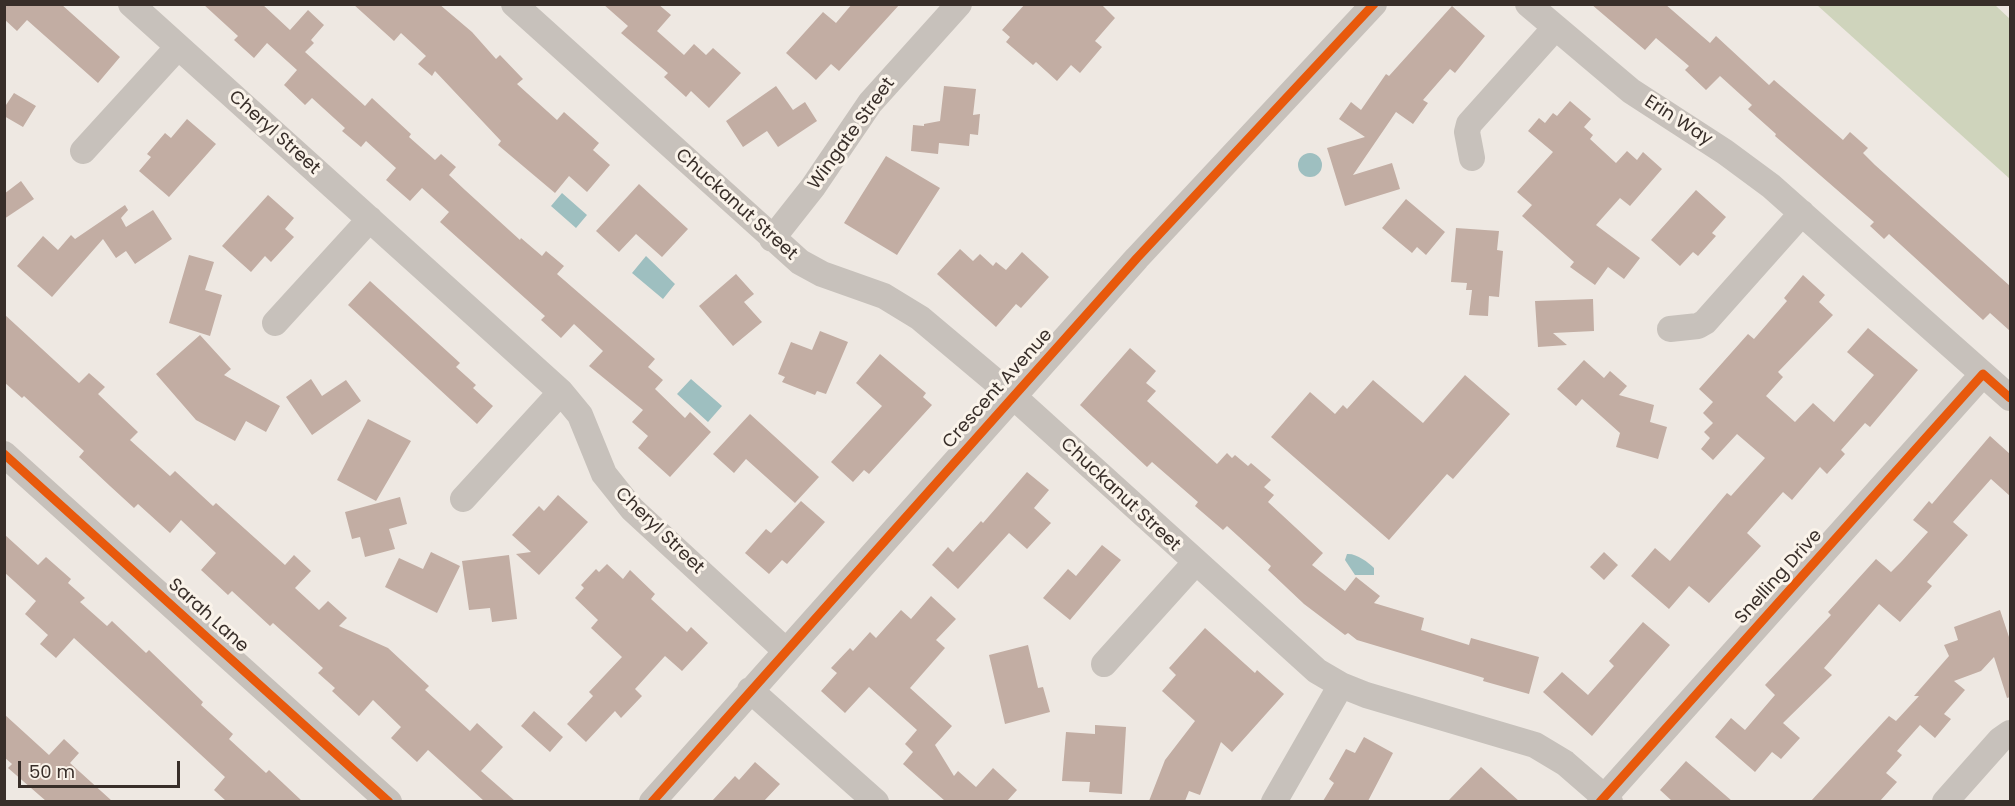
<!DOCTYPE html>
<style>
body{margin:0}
#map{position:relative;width:2015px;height:806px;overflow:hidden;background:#eee8e2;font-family:Poppins,sans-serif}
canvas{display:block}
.frame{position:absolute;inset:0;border:6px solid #382e29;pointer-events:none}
.scale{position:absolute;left:18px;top:761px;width:162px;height:27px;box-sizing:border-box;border:3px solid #382e29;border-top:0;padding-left:8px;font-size:18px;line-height:21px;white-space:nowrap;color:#382e29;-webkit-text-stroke:4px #faf3ea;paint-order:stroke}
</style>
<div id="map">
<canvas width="2015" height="806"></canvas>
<div class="frame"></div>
<div class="scale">50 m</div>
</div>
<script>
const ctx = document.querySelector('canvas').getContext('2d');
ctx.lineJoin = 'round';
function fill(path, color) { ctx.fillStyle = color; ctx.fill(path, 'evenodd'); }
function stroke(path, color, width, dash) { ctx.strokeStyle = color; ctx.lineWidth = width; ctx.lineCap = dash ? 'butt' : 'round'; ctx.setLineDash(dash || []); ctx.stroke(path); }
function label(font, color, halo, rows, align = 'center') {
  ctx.font = font + ' Poppins,sans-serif'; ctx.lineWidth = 6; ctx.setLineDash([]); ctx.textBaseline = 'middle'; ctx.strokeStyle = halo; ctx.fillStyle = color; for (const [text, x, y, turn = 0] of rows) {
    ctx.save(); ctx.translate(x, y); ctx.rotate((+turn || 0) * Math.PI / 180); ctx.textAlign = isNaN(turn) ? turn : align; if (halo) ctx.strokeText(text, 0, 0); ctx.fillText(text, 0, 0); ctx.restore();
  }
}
fill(new Path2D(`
 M1817,5h178l15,14v160z`), '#cfd4bc');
fill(new Path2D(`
 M1298 165a12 12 0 1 1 24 0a12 12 0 1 1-24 0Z
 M562,193l25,22 -11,13 -25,-22z
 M646,256l29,28 -12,15 -31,-26z
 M691,379l31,27 -14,16 -31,-28z
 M1347,554c9,-1 21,8 27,14v7h-19l-10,-15z`), '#9ebfc0');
fill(new Path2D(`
 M4,4h57l59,53 -22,26 -71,-63 -10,11 -13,-12z
 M203,4h59l28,26 18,-20 16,15 -13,15 3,3 -9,9 60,54 7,-8 39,36 -2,3 26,23 6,-6 15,13 -7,8 16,15 55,50 1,-2 21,18 4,-5 18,15 -7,8 98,85 -7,8 15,13 -8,9 30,29 5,-6 21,20 -41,45 -32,-29 10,-12 -16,-14 11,-12 -54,-44 14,-15 -29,-27 -13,14 -20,-18 4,-4 -105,-94 9,-10 -27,-24 -12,13 -24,-21 10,-12 -30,-27 -5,6 -19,-16 3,-3 -33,-30 -7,7 -21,-20 13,-15 -30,-27 -13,15 -20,-18 4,-4z
 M353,4h86l33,28 24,27 4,-4 23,24 -6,5 40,36 7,-8 35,31 -6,7 17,15 -23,27 -18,-16 -14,17 -57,-48 3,-4 -66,-70 -3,5 -14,-12 8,-8 -25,-23 -7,8z
 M603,4h55l13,11 -14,16 27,24 10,-11 12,11 7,-7 28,25 -32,35 -18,-17 -5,6 -22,-20 4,-4 -47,-40 7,-7z
 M852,4h48l-61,67 -8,-7 -15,16 -30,-27 37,-41 13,11z
 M1025,4h76l14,14 -20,23 7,6 -22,26 -9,-8 -14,16 -21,-19 -3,3 -27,-23 4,-5 -8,-7z
 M1591,4h74l45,39 6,-7 53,49 5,-5 69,60 7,-8 18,16 -5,5 12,12 135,121v45l-20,-18 -7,7 -94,-86 -5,5 -14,-13 4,-4 -99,-86 1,-2 -28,-25 4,-4 -32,-29 -14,14 -21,-20 4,-4 -33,-28 -11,12z
 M1452,6l33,30 -30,37 -5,-4 -27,31 5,3 -15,21 -17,-12 -43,63 39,-12 8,26 -55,17 -18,-58 38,-11 -26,-18 12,-17 10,8 25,-36 3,2z
 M776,86l17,24 12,-8 12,19 -39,26 -11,-16 -24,16 -17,-26z
 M944,86l32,3 -3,26 7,-1 -2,21 -8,-1 -1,12 -30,-3 -1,11 -27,-3 2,-26 11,1v-2l16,-3z
 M14,93l22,13 -13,21 -19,-11v-8z
 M1570,101l21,18 -7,8 9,8 -3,4 26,24 11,-12 10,9 6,-8 19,17 -32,37 -10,-8 -24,27 44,33 -16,21 -16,-12 -13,18 -25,-18 4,-5 -52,-46 10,-11 -15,-13 36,-40 -25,-21 11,-13 6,5 8,-10 4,3z
 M187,119l29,25 -47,53 -30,-26 12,-14 -4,-3 18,-21 6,5z
 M886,156l54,32 -43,67 -53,-32z
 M21,181l13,18 -30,20v-25z
 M639,184l49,45 -26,28 -26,-23 -17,18 -23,-21z
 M1696,190l30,27 -14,16 4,3 -18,20 -5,-4 -13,14 -29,-26z
 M268,195l26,23 -9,11 9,8 -23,25 -6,-6 -14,16 -29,-26z
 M1406,199l39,33 -19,23 -9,-8 -5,6 -30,-25z
 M125,205l3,5 -7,8 5,9 27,-17 19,29 -37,25 -9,-13 -10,7 -13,-19 -51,58 -35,-31 26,-30 15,14 13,-15 4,4z
 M1456,228l43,3 -2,19 6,1 -4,46 -10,-1 -1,20 -19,-1 3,-25h-6l1,-7 -16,-1z
 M960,249l13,12 7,-7 13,12 3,-4 10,8 16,-18 27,25 -28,31 -5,-4 -20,23 -59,-53z
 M189,255l25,7 -9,28 17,5 -12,41 -41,-13z
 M736,274l18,20 -10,8 18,20 -29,24 -34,-40z
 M1803,275l22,20 -6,7 14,13 -55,57 5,5 -17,19 29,26 18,-19 21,19 40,-47 -27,-23 21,-24 50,42 -48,57 -5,-4 -24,27 4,4 -18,20 -7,-7 -28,33 -9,-8 -36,41 14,13 -52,57 -20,-17 -20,23 -38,-33 24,-28 15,13 57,-68 4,3 34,-38 -28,-24 -24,26 -12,-11 9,-11 -6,-6 9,-9 -10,-10 10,-11 -14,-13 49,-55 6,5 33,-38 -3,-3z
 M370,281l90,82 -4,4 20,18 -3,3 20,18 -16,18 -129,-119z
 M1593,299l1,32 -41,2 14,12 -29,2 -3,-46z
 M4,314l75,69 10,-10 16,14 -7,7 40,38 -8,8 40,36 5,-5 38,35 3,-3 69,62 9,-10 17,16 -16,17 24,22 9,-9 19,17 -8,8 49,22 41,38 -4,4 45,41 7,-8 26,24 -22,24 34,30h-31l-56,-51 -11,12 -26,-24 10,-11 -28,-27 -14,16 -27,-25 3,-3 -17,-15 5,-5 -50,-45 -3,3 -38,-35 -4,4 -27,-25 15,-17 -35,-33 -11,13 -32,-29 -4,4 -24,-22 -31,-29 5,-6 -60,-55 -2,2 -18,-16z
 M820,331l28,11 -22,52 -9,-3 -2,4 -33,-13 3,-5 -7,-3 13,-32 21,8z
 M200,335l31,34 -7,6 56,31 -14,26 -20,-11 -11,20 -39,-21 -40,-46z
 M1130,348l26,23 -10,12 10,8 -9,10 70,63 10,-11 5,5 3,-3 13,11 3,-3 20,17 -7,7 10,8 -6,7 55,51 -11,12 33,26 11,-14 24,19 -6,7 50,15 -3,12 48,15 2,-7 68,19 -10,37 -46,-13 1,-3 -127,-38 -9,-7 -3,2 -41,-31 -36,-34 3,-4 -44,-40 -4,4 -28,-24 3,-4 -46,-40 -5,5 -67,-62z
 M880,354l46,39 -3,4 9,8 -63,69 -5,-4 -11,12 -22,-20 51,-56 -26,-23z
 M1584,360l20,18 6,-7 17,15 -8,9 35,10 -4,17 17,5 -9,32 -42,-12 4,-14 -38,-34 -6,7 -19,-17z
 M1465,375l45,39 -57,65 -6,-5 -58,66 -118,-103 39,-45 25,22 8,-9 4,4 26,-29 50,43z
 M311,379l11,17 24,-16 15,21 -49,34 -26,-38z
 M750,414l69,63 -24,26 -49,-44 -12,14 -21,-19z
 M368,419l43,22 -35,60 -39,-21z
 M1990,436l20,18v42l-19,-17 -38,43 15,13 -41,47 5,4 -32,36 -21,-18 -55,64 8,7 -49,48 17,15 -19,21 -9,-7 -17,20 -40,-35 16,-19 14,12 30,-35 -10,-10 66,-70 -3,-3 48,-53 15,13 11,-11 26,-29 -15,-12 16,-19 3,3z
 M1027,472l22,18 -15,18 17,15 -24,26 -18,-16 -51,56 -26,-24 16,-18 5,5 28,-31 2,2z
 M558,495l30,27 -49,53 -23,-21 15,-2 -19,-17 27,-29 5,5z
 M400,497l7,27 -18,5 6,20 -30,8 -5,-20 -8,2 -7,-27z
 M801,501l24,21 -38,42 -5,-4 -13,14 -24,-21 21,-24 5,4z
 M4,534l34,31 8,-8 25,22 -3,4 17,15 -5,4 27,24 5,-5 34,32 3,-3 54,52 -2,3 32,29 -4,5 37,34 3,-3 33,31h-76l-12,-11 11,-13 -151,-139 -18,20 -16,-14 8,-9 -23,-21 11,-13 -32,-29z
 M1102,545l19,15 -51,60 -27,-22 25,-29 8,7z
 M431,552l29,14 -23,47 -52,-26 14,-29 24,11z
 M1604,552l14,13 -14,15 -14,-13z
 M509,555l8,64 -25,3 -2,-14 -21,2 -7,-49z
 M607,564l16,15 7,-9 25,24 -4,5 36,33 4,-5 17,16 -26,28 -17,-15 -30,33 7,7 -21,22 -6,-7 -29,31 -19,-18 26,-28 -4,-4 33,-35 -31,-29 7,-8 -23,-22 9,-10 -3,-3 15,-16 3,3z
 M931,596l25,23 -20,21 9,8 -35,40 42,38 -17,19 19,31 4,-5 18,16 17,-19 24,22 -10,11h-62l-42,-37 10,-12 -8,-8 12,-14 -48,-43 -24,26 -24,-22 16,-18 -6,-5 19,-20 3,3 17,-19 6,6 25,-28 10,9z
 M2000,610l10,30v57l-3,1 -13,-41 -13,14 -27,10 11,9 -21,24 7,5 -16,19 -15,-13 -23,26 5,4 -16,18 11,9 -17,19h-69l78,-85 7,5 23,-25h-5l35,-40 -5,-11 14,-5 -4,-13z
 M1643,622l27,23 -78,91 -49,-44 19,-20 26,23 26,-29 -5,-5z
 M1205,628l50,45 2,-3 27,24 -52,58 -11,-10 -21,53 -11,-4 -4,10h-36l16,-41 30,-39 -33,-30 14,-16 -7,-7z
 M1028,645l10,43 5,-1 7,25 -45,12 -16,-69z
 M534,711l29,26 -13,15 -29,-26z
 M4,714l45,41 15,-16 15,14 -9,10 42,38h-66l-38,-33 4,-4 -8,-7z
 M1095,725l31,2 -4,67 -33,-2 1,-10 -28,-1 4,-49 29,2z
 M1364,737l29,16 -25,48h-45l11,-18 -5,-4 17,-30 9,4z
 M1686,761l46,40h-60l-12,-11z
 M755,762l25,22 -16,17h-52l23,-25 4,4z
 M1481,767l38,34h-71z`), '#c2ada3');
stroke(new Path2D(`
 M131,4l430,388 19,23 24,59 28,35 154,142
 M514,4l286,258 22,12 62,22 36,22 94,79 303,274 24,14 25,10 169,50 30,18 45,39
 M1528,4l103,87 94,61 46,34 239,212
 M83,151l95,-104
 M1472,158l-5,-26 2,-8 86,-96
 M772,239l41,-52 57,-84 89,-99
 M275,323l95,-104
 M1670,329l28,-3 7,-4 97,-109
 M4,454l385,348
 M463,499l98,-107
 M1104,664l91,-101
 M750,690l126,112
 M652,802l485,-544 237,-254
 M1274,802l67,-117
 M1600,802l383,-428
 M1945,802l55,-62 10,-7`), '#c7c1bb', 26);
stroke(new Path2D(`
 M4,454l385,348
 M652,802l485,-544 237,-254
 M1600,802l383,-428 27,24`), '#e8590c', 9);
label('18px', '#382e29', '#faf3ea', [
 ["Erin Way",1678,121,33],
 ["Cheryl Street",274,133,42],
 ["Wingate Street",852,134,-54],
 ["Chuckanut Street",736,205,42],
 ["Crescent Avenue",998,389,-48],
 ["Chuckanut Street",1120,495,43],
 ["Cheryl Street",659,531,44],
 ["Snelling Drive",1779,577,-48],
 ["Sarah Lane",208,616,42]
]);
</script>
